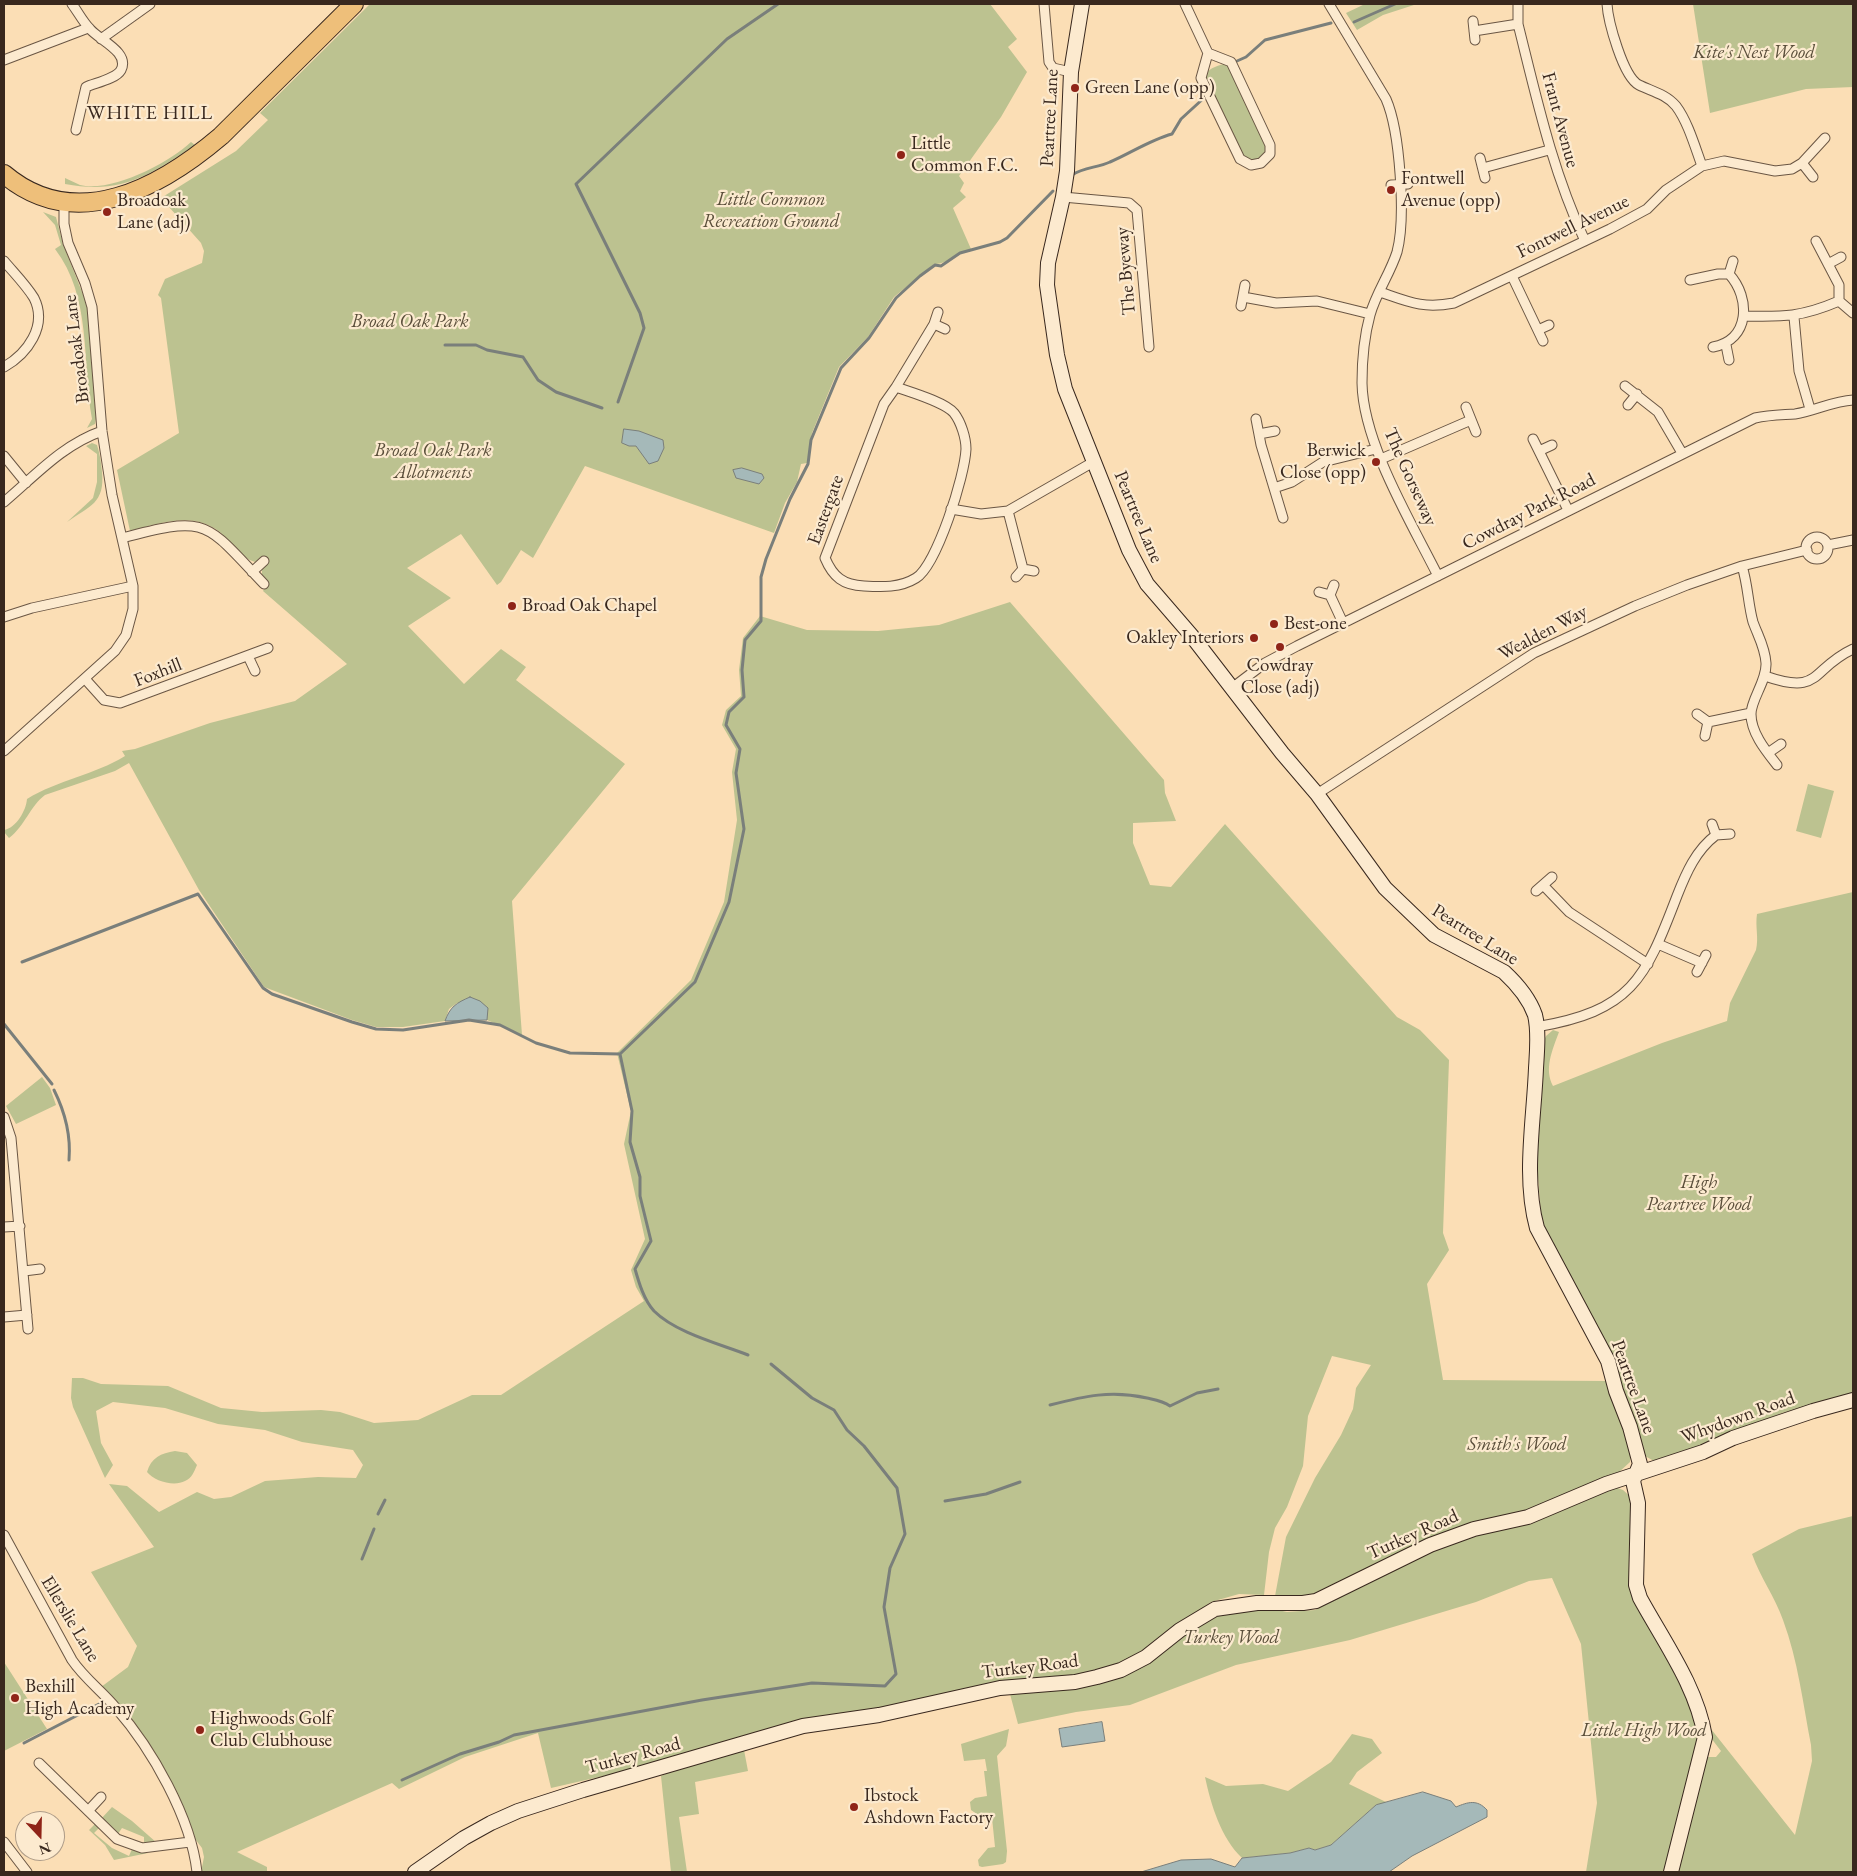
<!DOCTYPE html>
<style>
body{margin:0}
#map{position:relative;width:1857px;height:1876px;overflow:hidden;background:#fbdeb5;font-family:"EB Garamond",serif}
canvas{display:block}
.frame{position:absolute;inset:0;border:5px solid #39281e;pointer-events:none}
.north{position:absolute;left:15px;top:1811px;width:50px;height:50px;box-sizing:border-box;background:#fceacf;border:1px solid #ae9c88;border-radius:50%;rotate:159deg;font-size:14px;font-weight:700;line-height:20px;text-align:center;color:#39281e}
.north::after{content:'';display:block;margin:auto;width:18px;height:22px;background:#8f2418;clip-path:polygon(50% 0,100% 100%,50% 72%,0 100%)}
</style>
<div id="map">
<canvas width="1857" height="1876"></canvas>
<div class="frame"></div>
<div class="north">N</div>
</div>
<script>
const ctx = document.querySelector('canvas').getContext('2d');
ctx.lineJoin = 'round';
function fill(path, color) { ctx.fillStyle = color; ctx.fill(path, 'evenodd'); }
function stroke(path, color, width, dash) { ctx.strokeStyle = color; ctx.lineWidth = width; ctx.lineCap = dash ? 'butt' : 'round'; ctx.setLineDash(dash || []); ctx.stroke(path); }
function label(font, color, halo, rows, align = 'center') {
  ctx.font = font + ' "EB Garamond",serif'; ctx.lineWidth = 4.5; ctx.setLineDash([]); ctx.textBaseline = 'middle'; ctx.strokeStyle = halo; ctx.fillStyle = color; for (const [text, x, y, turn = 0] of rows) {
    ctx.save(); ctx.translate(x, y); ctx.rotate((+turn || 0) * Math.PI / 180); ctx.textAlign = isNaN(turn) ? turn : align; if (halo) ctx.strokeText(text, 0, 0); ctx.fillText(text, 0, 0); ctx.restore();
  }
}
fill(new Path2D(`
 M370,4h620l27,35 -9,8 19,25 -26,45 -42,59 5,7 -4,8 6,6 -13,11 18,41c-13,3 -24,16 -37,15l-40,33 -26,40 -29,30 -27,66 -5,30 -6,1 -4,18 -12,21 -11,30 -189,-67 -52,92 -12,-8 -20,32 -4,3 -36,-51 -54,34 44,30 -43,28 56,58 37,-35 25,18 -10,13 109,84 -113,137 10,134 -35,-15v-12l-30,-5 -8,6 -4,12 -42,6h-27l-24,-7 -88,-33 -65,-97 -70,-127 -14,8 -70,24c-15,11 -20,31 -36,43l-5,-6v-2c12,-2 22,-19 23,-31 31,-19 67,-24 98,-43l-3,-5 13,-2 75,-26 85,-22 52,-37 -84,-73 5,-9 -6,-6v-7l6,-5 -5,-7 -8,5c-13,-4 -21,-15 -30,-25 -27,-28 -63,-14 -95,-6l-13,-61 62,-37 -18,-135 -3,-3 7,-16 37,-16 2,-12 -3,-8 -40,-45 75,-47 32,-31 -8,-7z
 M1365,4h52l-34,11 -26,15 -11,-17z
 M1693,4h160v83l-47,2 -96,24z
 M1224,64l5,1 38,81 -1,8 -7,5 -7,2 -8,-4 -40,-80c3,-8 12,-11 20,-13z
 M191,142l4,3c-45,30 -74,50 -130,39v-6c5,2 10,5 15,7 31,8 89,-22 111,-43z
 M43,212l13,5 7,27 25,63 8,112 -1,5 -8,4 5,-9c-10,-57 0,-122 -37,-170l6,-4 -6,-20z
 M92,443l5,2c3,9 4,18 5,27 3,31 -12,34 -35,50l26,-24 4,-16v-28l-11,-8z
 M1010,602l154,178 1,13 11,28 -43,2v20l17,42 21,2 54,-63 172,193 23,13 29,30 -6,173 6,17 -22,34 16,96 163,1 25,68 -1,13 -12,11 -20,10 -265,104c-15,5 -43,18 -58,9l11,-59 29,-59 26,-43 12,-26 3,-21 15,-23 -39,-9 -24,60 -5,50 -16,41 -12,21 -6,24 -5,43 -25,-1 -28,8 -69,51 -24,13 -44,11 -83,5 -17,6 -109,26 -50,3 -168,49 -96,22 -13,-55 -73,24 -66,32 -7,-6 -155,69 30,15v5h-66l3,-15 -2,-9 -13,-17 -26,-65 -3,-1 -59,-78 27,-20 9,-21 -46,-74 63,-25 -45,-63 18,2 32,26 38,-20 17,7 17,-2 34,-16 53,-4 38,1 7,-13 -10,-15 -51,-8 -37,-12 -47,-6 -53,-16 -52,-6 -17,9 5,32 12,22 -8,13 -32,-71 -2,-9 1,-20h11l18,6 67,2 53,22 41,4 59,-2 19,2 34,11 44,-3 54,-25h29l143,-94 -8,-14 -5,-17 14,-31 -21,-95 7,-33 -14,-58 74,-73 33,-78 13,-82 -5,-48 4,-23 -14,-24 4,-15 15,-14 -2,-26 4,-32 17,-22 47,14 71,1 61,-6z
 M1808,784l26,7 -13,47 -25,-7z
 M1853,892v502l-71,19 -94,38 -34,10 -9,-5 -7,-29 -13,-28 -80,-168 -4,-16 -5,-64 6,-60v-46l4,-9 7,-6 6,2c-7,19 -15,37 -6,54l109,-43 65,-22 3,-18 26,-53c3,-13 -1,-23 1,-36z
 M42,1077l8,11 6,17 -40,19 -10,-18z
 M175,1451l12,2 10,12c-3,7 -5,13 -12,16 -11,6 -31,0 -38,-9 4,-14 14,-19 28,-21z
 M1615,1487l8,3 10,9 1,101 51,88 14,46 -31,138h-82l11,-69 -16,-159 -29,-66 -23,3 -53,21 -126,38 -114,25 -106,40 -54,7 -58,12 -8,-30 56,-7 112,-49 39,-24 47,-7 23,5 28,-2 69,-37 58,-27z
 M1853,1516v356h-174l10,-53 17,-62h10l5,-6 -10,-13v-9l84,106 17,-74 -1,-16c-8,-41 -13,-85 -28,-125 -8,-23 -23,-43 -31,-66l47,-25z
 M4,1662l43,67 -43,22z
 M1009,1729l-3,17 -9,10 10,95 -1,11 -3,2 -21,3 -3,-1 -1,-6 10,-12 7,-1 -3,-29 -8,1 -13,-9 -1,-8 5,-4 12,-2 -3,-25h3l-2,-12 -21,2 -3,-17z
 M1352,1734l20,5 10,14 -25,19 -8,12 39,19 -12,2 -45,40 -16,5 -6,-2 -19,5 -48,5c-21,-20 -31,-53 -37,-81l21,9 37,-2 25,7 43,-29z
 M744,1750l4,21 -53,11 4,32 -20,3 8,55h-16l-10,-96 15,-7z
 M112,1807l20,14 25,22 -13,1v-7l-22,-9 -4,6 -17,-15z
 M95,1824l4,4 -5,5 18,15 17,8 3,-7 16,4 -34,7 -9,-15 -16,-15z`), '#bcc290');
const water = new Path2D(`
 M624,429l15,2 24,9 1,8 -6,13 -9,3 -13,-18h-7l-7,-3z
 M742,468l20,6 2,4 -5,6 -23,-6 -3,-8z
 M470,997l10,4 8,7 -1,12 -42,1c5,-14 11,-18 25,-24z
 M1102,1722l3,19 -43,6 -3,-18z
 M1423,1792l28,9 5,6c12,-5 21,-8 31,3v7l-75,39 -23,16h-248l40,-12 30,-1 24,8 7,-9 48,-5 19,-5 6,2 16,-5 45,-40z`);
fill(water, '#a5b9b9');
stroke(water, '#7a7f7b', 1);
stroke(new Path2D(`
 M1354,22l41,-18
 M1237,61l9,-4 19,-17 66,-17
 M1072,175c12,-8 25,-7 38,-13 21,-9 40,-22 62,-28l9,-15 24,-22
 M445,345h31l11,5 36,7 15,23 18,12 46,16
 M618,402l26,-74 -4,-15 -64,-129 151,-145 51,-35
 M22,962l176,-68 65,94 9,6 80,28 24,7 27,1 66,-10 31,5 36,18 34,10 50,1
 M4,1024l48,60
 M54,1090c11,22 17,46 15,70
 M748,1355c-28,-11 -72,-22 -94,-44 -10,-11 -15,-28 -19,-42l16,-28 -11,-45v-19l-10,-35 2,-31 -12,-57 75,-72 34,-80 15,-73 -8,-56 4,-24 -14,-24 3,-13 15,-15 -2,-27 3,-30 16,-19v-44l5,-18 24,-60 18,-35 3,-24 30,-72 28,-30 27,-40 24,-22 15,-11 6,1 19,-13 40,-11 7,-4 46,-47
 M1050,1405c35,-9 61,-15 97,-7 9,2 16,3 23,8l27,-13 21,-4
 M945,1501l41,-7 34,-12
 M378,1514l7,-14
 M362,1559l12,-30
 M24,1743l77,-40
 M402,1780l58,-26 39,-12 15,-7 188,-35 110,-17 73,3 11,-12 -12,-67 6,-39 15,-34 -8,-46 -33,-42 -17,-16 -13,-20 -22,-12 -41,-34`), '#7a7f7b', 3);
const street = new Path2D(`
 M72,4c6,8 11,18 18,25 9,11 40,23 31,41 -5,9 -26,13 -35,17l-10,43
 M1044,4l5,58 4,6 18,4
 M1185,4l23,49 -7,25 39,81 11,6 10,-2 9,-9v-9l-39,-83 -23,-9
 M1329,4l57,95c14,32 20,119 11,153 -7,22 -21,41 -27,63 -6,22 -8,45 -8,68 1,60 49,139 76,193
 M1518,4v20c19,76 34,146 67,217
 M1607,4c1,17 16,73 32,81 12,6 27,9 37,21 12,16 19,41 26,60
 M1473,21l2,19
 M1474,31l44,-7
 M101,39l49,-35
 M4,60l84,-32
 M1480,158l5,20
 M1802,163l11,14
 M1483,168l66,-18
 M1391,185l17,-1
 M1063,197l66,6 8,7 12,137
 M1816,241l23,44v16l14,12
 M4,261c10,12 22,24 30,37 14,28 -7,56 -30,69
 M1828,264l13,-7
 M1729,274l4,-13
 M1512,276l31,65
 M1690,280l28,-6h11c22,24 21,66 -16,73
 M1380,292c29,10 43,17 74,11l156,-74 37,-20 19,-19 36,-24 22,-5 51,10 17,-2 10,-6 23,-25
 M1243,297l33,6 41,-2 53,13
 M1241,306l4,-21
 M1744,316c40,1 58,1 95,-15
 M1794,317l5,54 11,38
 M934,324l11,5
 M1538,330l11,-5
 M1726,345l3,15
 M1625,386l33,26 24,41
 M896,387l-12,17 -59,154c8,19 18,27 39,28 18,1 36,2 52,-8 21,-13 49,-103 50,-129 0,-11 -5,-27 -12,-36 -9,-11 -44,-21 -58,-26l38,-63 4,-12
 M1628,405l9,-11
 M1466,407l10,25
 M1256,419l5,26 22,73
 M1259,434l16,-3
 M1533,439l35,71
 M1539,451l13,-6
 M4,456l22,27
 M1381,459l90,-39
 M1274,488l18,-6 31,-20 53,-13
 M4,502c31,-26 58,-57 98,-71
 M951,509l30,5 27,-3 87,-50
 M1008,511l15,58
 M1806 548a11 11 0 1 1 22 0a11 11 0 1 1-22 0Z
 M122,538c87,-23 82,-17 142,46
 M1828,545l25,-5
 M1742,566c6,19 6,38 11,56 5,14 12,25 13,41 1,18 -15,36 -15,51 0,19 15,37 26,51
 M252,572l12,-11
 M1016,577l7,-8 11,2
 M1319,592l11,3 4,-10
 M1330,595l13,28
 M4,617l28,-9 101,-22
 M248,656l7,15
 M1765,676c57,20 45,-7 88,-27
 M86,680l18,20 16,3 148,-55
 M1232,688l33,-25 32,-17 458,-228c14,-3 26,-3 40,-4 20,-3 38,-13 58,-14
 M1697,714l11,8 -3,14
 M1708,722l43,-9
 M4,751l111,-100 11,-16 7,-26v-23l-21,-91 -10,-64 -10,-124 -7,-24 -17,-40 -4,-19v-23
 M1768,753l13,-9
 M1317,794l217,-141 101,-47 52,-21 55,-19 65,-16
 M1712,824l4,11 14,-1
 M1543,885l26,27 79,52
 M1536,891l16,-14
 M1658,944l44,19
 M1697,972l9,-17
 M1536,1027c95,-16 109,-47 141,-131 9,-23 19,-46 39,-61
 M4,1117l7,21 17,191
 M4,1227l16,-1
 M24,1271l16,-2
 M4,1317l23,-2
 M4,1535l68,125c12,18 30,31 44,48 36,41 75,110 81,164
 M39,1763l78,76 25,9 48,-6
 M88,1811l13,-14
 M4,1842l23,30`);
const secondary = new Path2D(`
 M1082,4l-11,68 -4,99 -4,26 -15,66 -1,22 10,70 8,34 64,161 18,34 44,51 91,118 35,41 68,94 49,47 70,37c13,12 25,26 31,43 4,16 2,37 1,53 -2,52 -13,110 1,160l71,133 8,30 14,36 10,37 -7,17 5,22 -2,82 4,13c24,44 57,89 65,139l-34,135
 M415,1872l49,-34 27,-15 27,-12 65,-21 220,-64 76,-11 121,-27 75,-6 22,-5 24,-7 25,-13 34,-27 35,-21 42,-6h46l13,-2 114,-56 44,-16 54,-12 78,-33 97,-32 30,-14 80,-27 40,-11`);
const highway = new Path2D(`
 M4,174c72,61 157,13 217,-38l133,-132`);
stroke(street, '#6a5644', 11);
stroke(secondary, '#39281e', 16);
stroke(highway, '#39281e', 20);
stroke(street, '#fceacf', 9);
stroke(secondary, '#fceacf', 14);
stroke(highway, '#eebf7a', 18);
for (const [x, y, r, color] of [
 [1075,88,5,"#8f2418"],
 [901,155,5,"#8f2418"],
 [1391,190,5,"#8f2418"],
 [107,212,5,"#8f2418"],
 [1376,462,5,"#8f2418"],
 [512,606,5,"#8f2418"],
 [1274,624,5,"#8f2418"],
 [1254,638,5,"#8f2418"],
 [1280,647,5,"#8f2418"],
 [15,1698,5,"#8f2418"],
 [200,1730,5,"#8f2418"],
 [854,1807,5,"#8f2418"]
]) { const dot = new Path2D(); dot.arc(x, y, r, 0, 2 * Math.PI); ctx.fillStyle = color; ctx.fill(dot); stroke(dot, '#fceacf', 2); }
label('italic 19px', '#5a4e3a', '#fceacf', [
 ["Kite's Nest Wood",1754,53],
 ["Little Common",771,200],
 ["Recreation Ground",771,222],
 ["Broad Oak Park",410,322],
 ["Broad Oak Park",433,451],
 ["Allotments",433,473],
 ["High",1699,1183],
 ["Peartree Wood",1699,1205],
 ["Smith's Wood",1517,1445],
 ["Turkey Wood",1231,1638],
 ["Little High Wood",1644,1731]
]);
label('19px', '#39281e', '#fceacf', [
 ["Green Lane (opp)",1085,88],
 ["Little",911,144],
 ["Common F.C.",911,166],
 ["Fontwell",1401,179],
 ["Avenue (opp)",1401,201],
 ["Broadoak",117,201],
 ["Lane (adj)",117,223],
 ["Berwick",1366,451,"right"],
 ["Close (opp)",1366,473,"right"],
 ["Broad Oak Chapel",522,606],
 ["Best-one",1284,624],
 ["Oakley Interiors",1244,638,"right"],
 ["Cowdray",1280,666,"center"],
 ["Close (adj)",1280,688,"center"],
 ["Bexhill",25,1687],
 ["High Academy",25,1709],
 ["Highwoods Golf",210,1719],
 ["Club Clubhouse",210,1741],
 ["Ibstock",864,1796],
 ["Ashdown Factory",864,1818]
], 'left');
label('19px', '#39281e', '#fceacf', [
 ["Peartree Lane",1050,118,-87],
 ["Frant Avenue",1560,120,75],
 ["Fontwell Avenue",1573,227,-26],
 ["The Byeway",1126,271,-95],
 ["Broadoak Lane",77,349,-97],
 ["The Gorseway",1410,477,66],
 ["Eastergate",826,510,-70],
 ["Cowdray Park Road",1529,512,-27],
 ["Peartree Lane",1138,517,67],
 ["Wealden Way",1543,633,-28],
 ["Foxhill",158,673,-21],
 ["Peartree Lane",1475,935,32],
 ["Peartree Lane",1633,1387,70],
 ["Whydown Road",1738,1418,-20],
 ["Turkey Road",1413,1535,-24],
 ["Ellerslie Lane",70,1619,59],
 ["Turkey Road",1030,1667,-7],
 ["Turkey Road",633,1756,-15]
]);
ctx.letterSpacing = '1px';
label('20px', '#39281e', '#fceacf', [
 ["WHITE HILL",150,114]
]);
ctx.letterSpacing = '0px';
</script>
